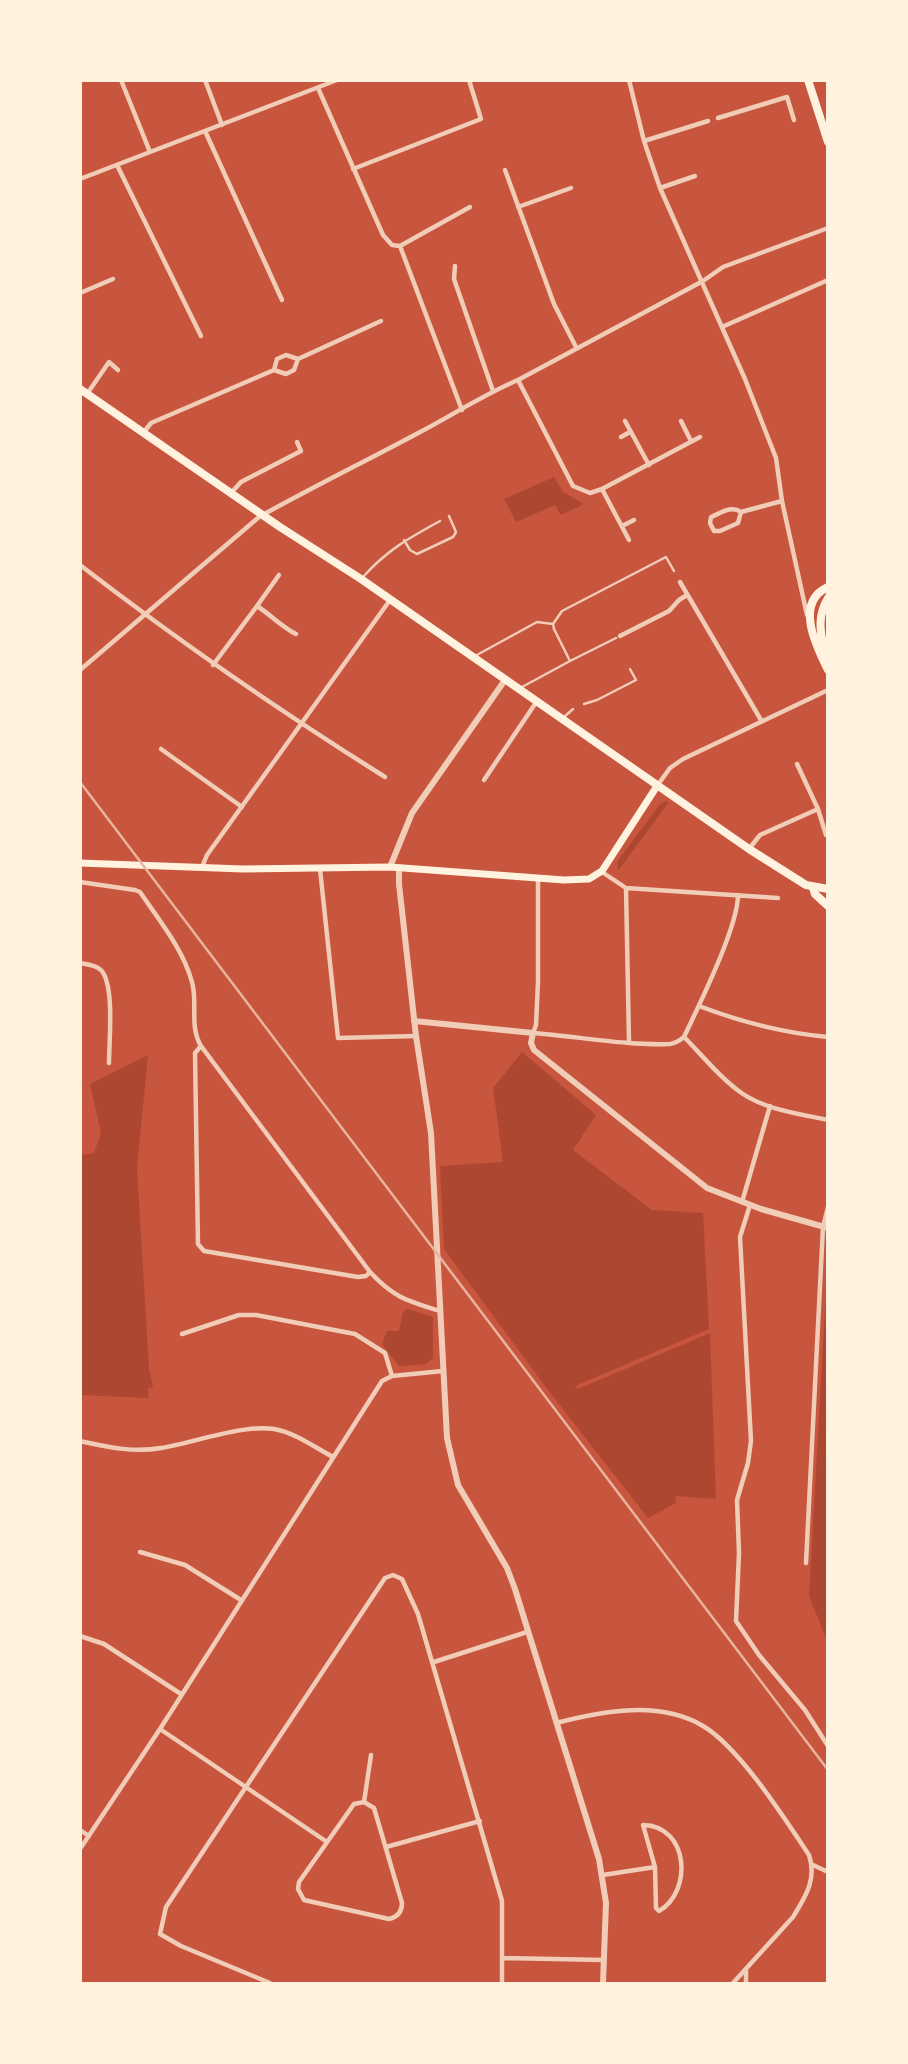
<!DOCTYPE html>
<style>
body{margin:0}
#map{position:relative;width:908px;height:2064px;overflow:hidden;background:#c8553d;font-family:"Roboto Condensed",sans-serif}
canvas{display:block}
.frame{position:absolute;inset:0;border:82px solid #fff3e0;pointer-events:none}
</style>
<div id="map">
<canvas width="908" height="2064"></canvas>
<div class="frame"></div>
</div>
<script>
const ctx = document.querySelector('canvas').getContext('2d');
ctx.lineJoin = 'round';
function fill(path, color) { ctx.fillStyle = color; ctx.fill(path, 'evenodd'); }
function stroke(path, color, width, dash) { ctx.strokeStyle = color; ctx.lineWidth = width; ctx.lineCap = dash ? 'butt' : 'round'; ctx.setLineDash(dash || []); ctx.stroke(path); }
fill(new Path2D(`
 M554,477l9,15 21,12 -23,11 -6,-10 -39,17 -12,-23z
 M666,801l3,1 -51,69 -1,-9 43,-58z
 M522,1052l74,63 -23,35 79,60 51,3 6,116 -134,57 3,3 132,-56 6,166 -41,-3 1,7 -28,15 -100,-128 -104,-141 -4,-83 63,-4 -10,-74z
 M148,1055l-11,113 12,201 4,18 -5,1 1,10 -68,-3v-240l13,-2 7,-20 -11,-49z
 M827,1274v366l-18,-44z
 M408,1309l25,8v41l-7,6 -27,2 -17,-22 5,-13h12l4,-19z`), '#ae4732');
stroke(new Path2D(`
 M404,540l6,10 7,4 36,-17 3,-5 -7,-16
 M363,577c24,-27 46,-39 77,-56
 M475,656l62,-34 16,2
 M570,661l46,-23
 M522,687l48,-26 -16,-32 -1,-5 9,-13 104,-54 8,14
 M584,704l13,-4 39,-20 -6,-11
 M564,717l9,-8`), '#f1ccb7', 2.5);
stroke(new Path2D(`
 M121,80l29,72
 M205,80l17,45
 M629,80l15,61 16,47 85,191 31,79 6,43 25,114
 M318,88l65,147 9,10 8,1 62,164
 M718,118l69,-21 7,23
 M205,131l77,169
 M644,141l64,-20
 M117,165l84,171
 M353,169l128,-50 -12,-39
 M505,170l49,134 22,43
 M80,179l257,-99
 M660,188l35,-12
 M518,207l53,-19
 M400,246l70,-39
 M455,266l-1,13 39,112
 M80,293l33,-14
 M722,327l106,-47
 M286,355l12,4 -4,11 -8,4 -12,-4 3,-11z
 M298,359l83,-38
 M518,380l55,106 17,7 12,-4 98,-52
 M87,394l22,-32 9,8
 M625,421l24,44
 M681,421l10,20
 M144,432l7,-9 123,-53
 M621,437l9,-5
 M602,489l27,51
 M232,492l9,-10 60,-31 -4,-9
 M741,512c-10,-7 -20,1 -30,5l-1,6 4,8h6l18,-8 3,-11 41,-11
 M622,526l12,-6
 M80,565c100,77 198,145 305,212
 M680,582l81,138
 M257,606l22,-31
 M620,636l49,-25 10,-11 8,-5
 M213,665l44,-59c14,9 25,21 39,28
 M80,670l179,-153c54,-30 109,-57 163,-86 32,-17 63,-37 96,-51l185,-99 20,-14 105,-39
 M161,749l81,58
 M797,764l21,45
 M484,780l53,-79
 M657,786l13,-18 13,-9 145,-69
 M749,849l11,-14 58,-26 8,26
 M202,867l5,-12 183,-255
 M320,869l18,169 78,-2
 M602,872l24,16 152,10
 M538,878v104l-2,43 -3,8c42,3 96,13 137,11 6,-1 9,-3 14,-7 15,-32 54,-110 54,-142
 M80,882l55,8 5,2c19,28 43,57 52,90 6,21 -3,44 9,64l169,226c24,26 38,29 70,39
 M626,888l3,154
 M80,963c7,1 16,2 21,7 14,15 8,72 8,93
 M699,1006c42,16 84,27 129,31
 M684,1037c19,19 37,42 59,57 24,16 57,20 85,26
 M201,1046l-6,7 3,191 6,7 154,26 8,-1 4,-4
 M742,1202l28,-96
 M750,1205l-10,32 11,204 -3,22 -11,37 2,53 -3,68 23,34 46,55 23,36
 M182,1334l57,-19h17l99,19 30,19 7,23
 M80,1441c28,6 53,12 81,7 32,-5 82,-24 113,-19 22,4 40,18 59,28
 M140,1552l45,13 56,35
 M806,1563l17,-336 5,-20
 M80,1636l24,8 77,50
 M434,1662l93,-30
 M556,1723c47,-12 103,-23 147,3 36,21 82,93 106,129 8,24 -3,41 -16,62l-60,66
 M160,1729l167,113
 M364,1802l10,6 28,95c0,9 -4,14 -13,16l-85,-19 -6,-11 1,-7 55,-78 10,-2 7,-47
 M80,1830l9,6
 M386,1847l94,-26
 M80,1849l80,-120 222,-348 10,-5 51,-5
 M813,1865l15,7
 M603,1875l52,-8 1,41 3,3c34,-20 30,-85 -16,-86l12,42
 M503,1958l100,2
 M746,1970v13
 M270,1983l-89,-37 -21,-12 6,-27 219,-329 8,-3 9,4 16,35 84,287v82`), '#f1ccb7', 4.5);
stroke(new Path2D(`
 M390,867l22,-54 93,-133
 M399,868v16l17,152 15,97 16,305 11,47 49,83 8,21 84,270 7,44 -3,80
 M414,1021l119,12 -2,10 3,7 173,138 54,21 67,19`), '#f1ccb7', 6);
stroke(new Path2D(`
 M80,863l163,6 147,-2 174,13 25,-1 13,-8 55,-85`), '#fff3e0', 7);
stroke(new Path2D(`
 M808,80l20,62
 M80,389l200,138 81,52 388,270 57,36 22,4
 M828,587c-34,15 -12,59 0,83
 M825,655c-4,-21 -9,-37 3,-57
 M813,888l2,6 13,12`), '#fff3e0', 8);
stroke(new Path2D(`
 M80,782l748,988`), '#e9b49f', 2.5);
</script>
